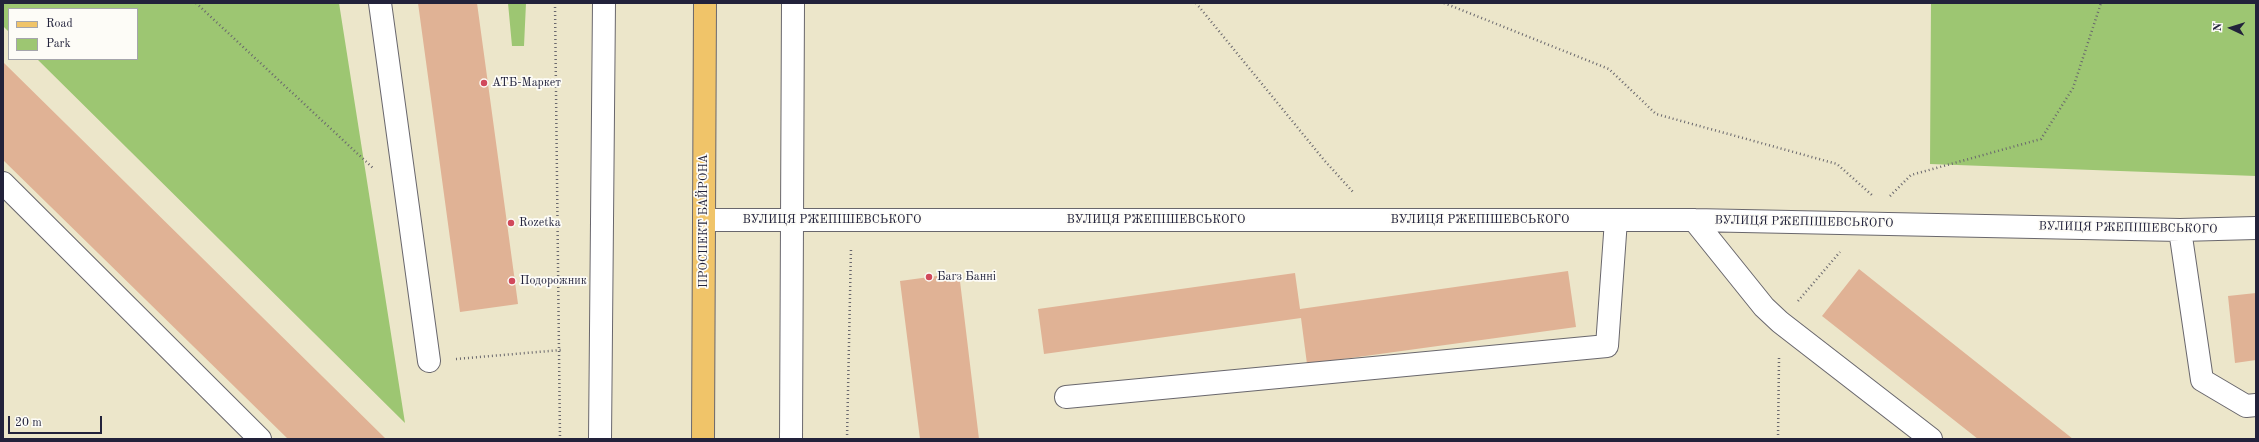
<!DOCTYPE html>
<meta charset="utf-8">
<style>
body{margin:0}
#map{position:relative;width:2259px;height:442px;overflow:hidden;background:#ece6ca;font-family:"Old Standard TT",serif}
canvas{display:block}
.frame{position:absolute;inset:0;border:4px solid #22223b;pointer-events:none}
.legend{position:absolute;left:8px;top:8px;width:130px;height:52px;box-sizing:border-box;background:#fdfcf7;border:1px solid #a5a5ac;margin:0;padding:5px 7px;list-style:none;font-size:12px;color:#22223b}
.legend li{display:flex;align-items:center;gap:8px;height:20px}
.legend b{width:20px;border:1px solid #a5a5ac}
.north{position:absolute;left:2211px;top:8px;width:40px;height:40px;-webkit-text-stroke:3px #fdfcf7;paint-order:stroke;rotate:274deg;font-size:11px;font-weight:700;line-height:16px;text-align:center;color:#22223b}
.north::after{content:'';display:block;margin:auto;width:14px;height:18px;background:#22223b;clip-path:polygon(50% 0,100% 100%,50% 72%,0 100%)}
.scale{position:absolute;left:8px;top:416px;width:94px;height:18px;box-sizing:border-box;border:2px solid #22223b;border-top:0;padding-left:5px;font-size:12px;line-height:14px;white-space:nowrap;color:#22223b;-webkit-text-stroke:3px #fdfcf7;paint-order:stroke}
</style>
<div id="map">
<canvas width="2259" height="442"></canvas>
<div class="frame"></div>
<ul class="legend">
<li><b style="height:5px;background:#f0c469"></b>Road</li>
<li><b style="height:11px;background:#9dc672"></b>Park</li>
</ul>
<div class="north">N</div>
<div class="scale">20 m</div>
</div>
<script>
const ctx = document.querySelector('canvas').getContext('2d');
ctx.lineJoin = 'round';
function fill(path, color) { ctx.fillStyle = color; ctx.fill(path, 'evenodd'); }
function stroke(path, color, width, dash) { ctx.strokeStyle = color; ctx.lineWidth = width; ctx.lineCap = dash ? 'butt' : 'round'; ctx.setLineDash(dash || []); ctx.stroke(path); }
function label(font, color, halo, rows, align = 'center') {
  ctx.font = font + ' "Old Standard TT",serif'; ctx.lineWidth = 3.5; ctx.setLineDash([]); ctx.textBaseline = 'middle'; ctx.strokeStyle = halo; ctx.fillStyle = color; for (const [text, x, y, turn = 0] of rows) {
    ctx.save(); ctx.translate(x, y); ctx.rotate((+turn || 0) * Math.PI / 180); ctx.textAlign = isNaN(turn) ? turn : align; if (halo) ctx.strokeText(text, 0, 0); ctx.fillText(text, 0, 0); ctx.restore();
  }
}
fill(new Path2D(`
 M3,3h336l66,420 -368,-364h100v-50h-128v23l-6,-6z
 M508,3h18l-2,43h-12z
 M1931,3h325v173l-326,-12z`), '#9dc672');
fill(new Path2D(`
 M418,3h59l41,301 -58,8z
 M3,62l383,377h-98l-285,-279z
 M1859,269l214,170h-95l-156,-123z
 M1568,271l8,56 -269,37 -6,-46 -257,36 -6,-45 257,-36 5,36z
 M959,273l20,166h-59l-20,-158z
 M2256,293v67l-21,3 -7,-67z`), '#e0b295');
const minor = new Path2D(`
 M380,3l49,358
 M3,183l257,256
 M705,220h989l486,10 76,-2
 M1694,220l70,87 16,15 151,117
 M2180,230l22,150 44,26 10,-1
 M1066,397l541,-51 9,-126
 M600,439l4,-436
 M791,439l2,-436`);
const major = new Path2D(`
 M703,439l2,-436`);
stroke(minor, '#69676d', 24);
stroke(major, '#69676d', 24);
stroke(new Path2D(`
 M196,3l178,166
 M555,3l5,436
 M1196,3l128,157 29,32
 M1444,3l165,66 47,45 181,50 36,32
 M1890,196l21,-21 130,-36 32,-51 28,-85
 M1798,301l42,-49
 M456,359l105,-9
 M847,439l4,-191
 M1778,439l1,-81`), '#69676d', 2.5, [1, 3]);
stroke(minor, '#fff', 22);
stroke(major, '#f0c469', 22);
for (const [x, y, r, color] of [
 [484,83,4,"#d1495b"],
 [511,223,4,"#d1495b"],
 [929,277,4,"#d1495b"],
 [512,281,4,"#d1495b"]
]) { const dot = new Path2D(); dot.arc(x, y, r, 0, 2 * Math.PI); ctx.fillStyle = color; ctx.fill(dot); stroke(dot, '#fdfcf7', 1.5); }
label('12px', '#22223b', '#fdfcf7', [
 ["АТБ-Маркет",492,83],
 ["Rozetka",519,223],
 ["Багз Банні",937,277],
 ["Подорожник",520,281]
], 'left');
label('12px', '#22223b', '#fdfcf7', [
 ["ВУЛИЦЯ РЖЕПІШЕВСЬКОГО",832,220],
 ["ВУЛИЦЯ РЖЕПІШЕВСЬКОГО",1156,220],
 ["ВУЛИЦЯ РЖЕПІШЕВСЬКОГО",1480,220],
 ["ПРОСПЕКТ БАЙРОНА",704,221,-90],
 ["ВУЛИЦЯ РЖЕПІШЕВСЬКОГО",1804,222,1],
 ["ВУЛИЦЯ РЖЕПІШЕВСЬКОГО",2128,228,1]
]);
</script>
